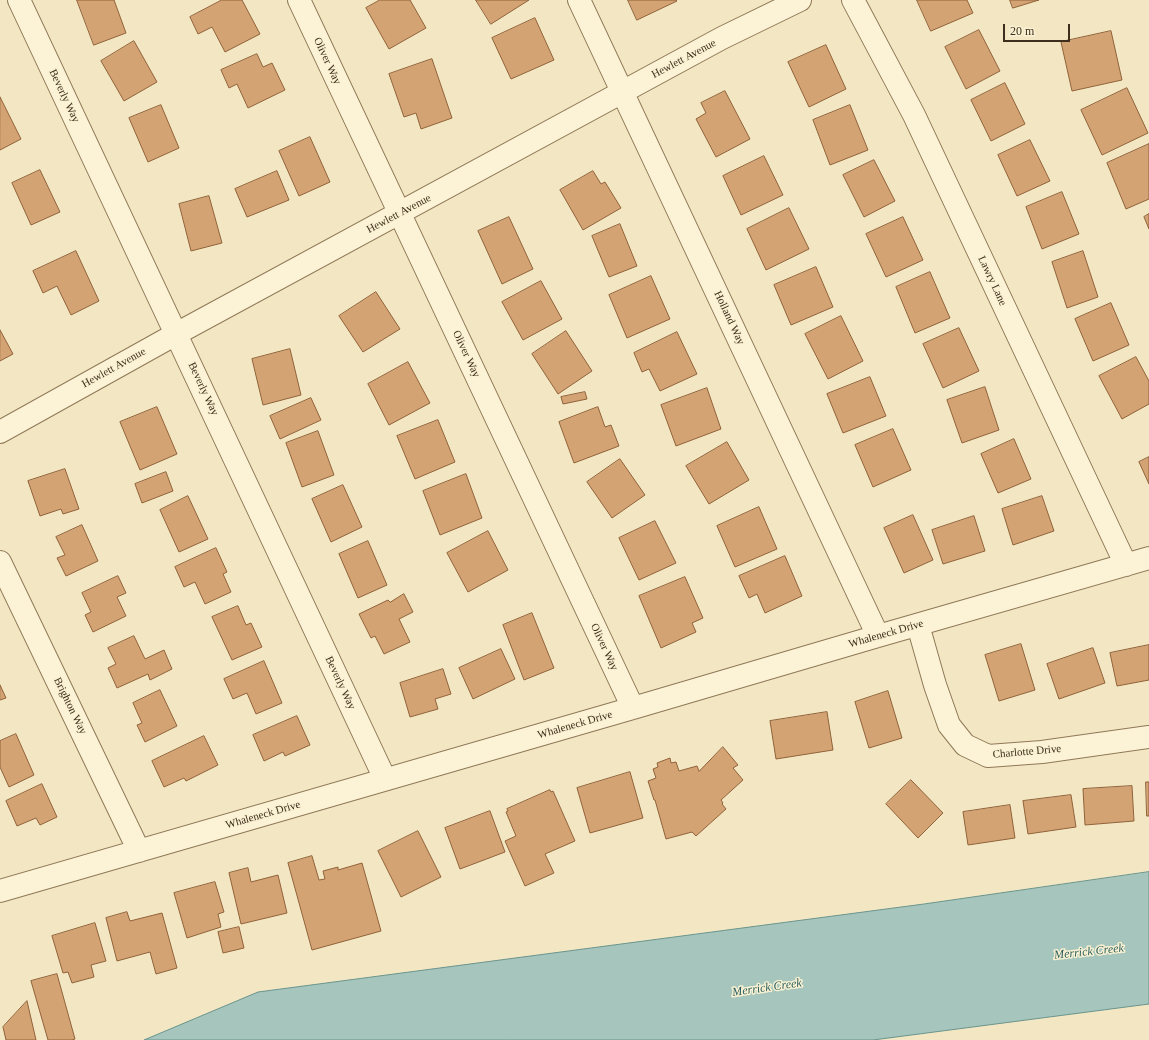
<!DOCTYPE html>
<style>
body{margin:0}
#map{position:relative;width:1149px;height:1040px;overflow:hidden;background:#f2e7c2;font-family:Georgia,serif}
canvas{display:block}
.scale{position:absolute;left:1003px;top:24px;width:67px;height:18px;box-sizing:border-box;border:2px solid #3d2e1d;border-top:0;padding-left:5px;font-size:12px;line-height:14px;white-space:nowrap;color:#3d2e1d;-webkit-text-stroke:3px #f9f1d2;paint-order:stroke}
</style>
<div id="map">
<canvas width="1149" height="1040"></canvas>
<div class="scale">20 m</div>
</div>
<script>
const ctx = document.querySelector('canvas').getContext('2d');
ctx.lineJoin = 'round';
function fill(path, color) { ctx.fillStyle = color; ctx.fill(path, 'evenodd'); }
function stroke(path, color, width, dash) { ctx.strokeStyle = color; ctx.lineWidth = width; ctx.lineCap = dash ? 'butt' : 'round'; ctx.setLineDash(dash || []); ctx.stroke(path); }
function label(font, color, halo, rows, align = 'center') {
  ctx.font = font + ' Georgia,serif'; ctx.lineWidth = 3; ctx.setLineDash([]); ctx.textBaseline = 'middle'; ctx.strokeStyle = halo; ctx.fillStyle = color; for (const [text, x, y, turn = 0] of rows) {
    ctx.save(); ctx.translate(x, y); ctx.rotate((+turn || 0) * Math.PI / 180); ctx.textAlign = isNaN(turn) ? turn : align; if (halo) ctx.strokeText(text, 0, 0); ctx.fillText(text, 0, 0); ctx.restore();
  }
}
const water = new Path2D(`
 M1149,872v132l-276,36h-729l114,-48 666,-88z`);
fill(water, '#a5c5bd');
stroke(water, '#6a948d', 1);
const building = new Path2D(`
 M77,0h37l12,33 -32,12z
 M222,0h20l18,34 -35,18 -13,-25 -14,7 -8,-17z
 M380,0h30l16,28 -37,21 -23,-41z
 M476,0h53l-38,24z
 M628,0h48l1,1 -40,19z
 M917,0h50l6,13 -42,18z
 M1010,0h29l-26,8z
 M535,18l19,42 -43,19 -19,-41z
 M979,30l21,41 -34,18 -21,-42z
 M1111,31l11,49 -50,11 -11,-49z
 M134,41l23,41 -33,19 -23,-40z
 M826,45l20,44 -37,18 -21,-45z
 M257,54l6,13 9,-4 13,27 -37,18 -11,-24 -8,4 -8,-18z
 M432,59l20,59 -31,11 -5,-16 -12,4 -15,-43z
 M1005,83l20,41 -34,17 -20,-41z
 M1127,88l21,45 -46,22 -21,-45z
 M725,91l25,48 -34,18 -20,-38 10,-6 -5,-10z
 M0,97l21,42 -21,11z
 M161,105l18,43 -31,14 -19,-44z
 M850,105l18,45 -38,15 -17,-45z
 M310,137l20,45 -31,14 -20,-45z
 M1030,140l20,41 -33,15 -19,-41z
 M1149,144v55l-23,10 -19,-46z
 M764,156l19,39 -42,20 -18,-39z
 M874,160l21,41 -31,16 -21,-42z
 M40,170l20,42 -29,13 -19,-42z
 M277,171l12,29 -42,17 -12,-28z
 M593,171l8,13 4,-2 16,26 -38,22 -23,-40z
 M1062,192l17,42 -37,15 -16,-42z
 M209,196l13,47 -31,8 -12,-47z
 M789,208l20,41 -43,21 -19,-41z
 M1149,214v15l-5,-12z
 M509,217l24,52 -31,15 -24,-53z
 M903,217l20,43 -37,17 -20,-43z
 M620,224l17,42 -28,11 -17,-41z
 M76,251l23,50 -28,14 -14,-29 -14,7 -10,-22z
 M1083,251l15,46 -31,11 -15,-46z
 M816,267l17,40 -42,18 -17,-40z
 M930,272l20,46 -35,15 -19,-46z
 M651,276l19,43 -43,19 -18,-43z
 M541,281l21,38 -39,21 -21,-38z
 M376,292l24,37 -37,23 -24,-36z
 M1111,303l18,42 -36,16 -18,-42z
 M841,316l22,45 -35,18 -23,-45z
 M959,328l20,43 -36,17 -20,-44z
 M0,330l13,24 -13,7z
 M566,331l26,40 -34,23 -26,-40z
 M677,332l20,42 -37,17 -11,-22 -7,3 -8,-19z
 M290,349l11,46 -38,10 -11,-46z
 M1136,357l13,24v23l-27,15 -23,-43z
 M408,362l22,41 -41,22 -21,-41z
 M870,377l16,39 -43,17 -16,-39z
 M985,387l14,43 -37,13 -15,-43z
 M707,388l14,41 -45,17 -15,-41z
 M585,392l2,7 -24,5 -2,-7z
 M311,398l10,22 -41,19 -10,-23z
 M157,407l20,47 -37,16 -20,-48z
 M598,407l7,20 6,-2 8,21 -45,17 -15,-41z
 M438,420l17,42 -40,17 -18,-43z
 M893,429l18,41 -38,17 -18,-42z
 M318,431l16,44 -32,12 -16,-44z
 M1014,439l17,40 -33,14 -17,-39z
 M727,442l22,38 -40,24 -23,-38z
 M1149,457v27l-10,-22z
 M620,459l25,36 -33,23 -25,-36z
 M65,469l14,40 -16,5 -2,-5 -21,7 -12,-35z
 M166,472l7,19 -31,12 -7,-19z
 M466,474l16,44 -42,17 -17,-44z
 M343,485l19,42 -31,15 -19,-43z
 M188,496l20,43 -29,13 -19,-42z
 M1042,496l12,35 -41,14 -11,-36z
 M759,507l18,42 -42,18 -18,-41z
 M913,515l20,45 -29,13 -20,-45z
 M974,516l11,35 -42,13 -11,-34z
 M655,521l21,42 -37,17 -20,-42z
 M82,525l16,36 -32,15 -9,-18 8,-3 -9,-18z
 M488,531l20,39 -40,22 -21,-39z
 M368,541l19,44 -29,13 -19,-44z
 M216,548l11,24 -4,2 8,18 -26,12 -10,-22 -11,5 -9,-20z
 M785,556l17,40 -37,17 -8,-19 -8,4 -10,-22z
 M118,576l8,17 -9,4 9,19 -33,16 -8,-17 6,-3 -9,-19z
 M685,577l18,41 -11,5 4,9 -35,16 -22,-52z
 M404,594l9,18 -14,7 11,23 -26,12 -9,-18 -4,2 -12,-24 29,-14 2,2z
 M238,606l8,19 5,-2 11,24 -30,13 -20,-43z
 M532,613l22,55 -30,12 -21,-55z
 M134,636l11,23 19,-9 8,19 -22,11 -2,-6 -31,14 -9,-20 8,-4 -8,-16z
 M1021,644l14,46 -36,11 -14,-46z
 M1149,645v35l-32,6 -7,-33z
 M1093,648l12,35 -46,16 -12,-35z
 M501,649l14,30 -42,20 -14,-31z
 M264,661l18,42 -26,11 -9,-21 -14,6 -9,-20z
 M443,669l8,25 -16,5 3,10 -28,8 -10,-34z
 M0,685l6,13 -6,2z
 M160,690l17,36 -32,16 -8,-17 5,-2 -9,-20z
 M888,691l14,47 -33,10 -14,-46z
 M827,712l6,38 -57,9 -6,-38z
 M297,716l13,29 -25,11 -2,-4 -19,9 -11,-26z
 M16,734l18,41 -25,12 -9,-20v-26z
 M204,736l14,29 -32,16 -2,-3 -20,9 -12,-26z
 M723,747l15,18 -5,3 10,12 -22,20 2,3 -1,1 4,5 -30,27 -4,-4 -26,7 -11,-39h-1l-6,-19 8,-3 -3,-9 5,-2 -1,-4 13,-5 1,5 5,-1 3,9 18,-5 2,5z
 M630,772l13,46 -53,15 -13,-45z
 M911,780l32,33 -25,25 -32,-34z
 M1146,782h3v34h-2z
 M42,784l15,33 -17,8 -4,-7 -19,8 -11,-25z
 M1132,786l2,35 -49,4 -2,-36z
 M550,790l1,2 2,-1 22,50 -30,13 9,19 -29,13 -20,-45 11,-5 -10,-24 2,-1 -1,-2z
 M1071,795l5,32 -48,7 -5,-33z
 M1010,805l5,33 -47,7 -5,-33z
 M490,811l15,41 -45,17 -15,-41z
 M418,831l23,46 -40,20 -23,-46z
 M312,856l7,24 6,-1 -2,-8 15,-4v3l24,-7 19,68 -69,19 -24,-87z
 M248,868l3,14 27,-7 9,38 -46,11 -12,-51z
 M215,882l9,30 -6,2 3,13 -34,11 -13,-45z
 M127,912l3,9 32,-8 15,55 -21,6 -6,-22 -33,9 -11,-43z
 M95,923l11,38 -15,4 3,12 -22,6 -4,-11 -5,1 -11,-37z
 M239,927l5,21 -21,5 -5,-21z
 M57,974l18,65 -3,1h-24l-17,-59z
 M27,1001l9,39h-30l-3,-13z`);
fill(building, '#d4a374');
stroke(building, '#90623a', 1);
const street = new Path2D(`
 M19,0l366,779
 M299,0l334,708
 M579,0l299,636
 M853,0l61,115 212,450
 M0,432l176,-98 546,-296 78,-38
 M0,562l139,289
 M918,625l17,60 14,40 16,20 23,11 54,-4 107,-15
 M0,891l633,-183 245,-72 271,-78`);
stroke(street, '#8f7857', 24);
stroke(street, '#fcf3d6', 22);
label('11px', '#3d2e1d', '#f9f1d2', [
 ["Hewlett Avenue",684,59,-28],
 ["Oliver Way",327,61,65],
 ["Beverly Way",64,96,65],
 ["Hewlett Avenue",399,214,-28],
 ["Lawry Lane",992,281,65],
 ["Holland Way",729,318,65],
 ["Oliver Way",466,354,65],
 ["Hewlett Avenue",114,368,-29],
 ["Beverly Way",203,389,65],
 ["Whaleneck Drive",886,634,-16],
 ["Oliver Way",604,647,65],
 ["Beverly Way",340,683,65],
 ["Brighton Way",70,706,64],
 ["Whaleneck Drive",575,725,-16],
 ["Charlotte Drive",1027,752,-5],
 ["Whaleneck Drive",263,815,-16]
]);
label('italic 12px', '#2a5e5e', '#f9f1d2', [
 ["Merrick Creek",1089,952,-6],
 ["Merrick Creek",767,988,-8]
]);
</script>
